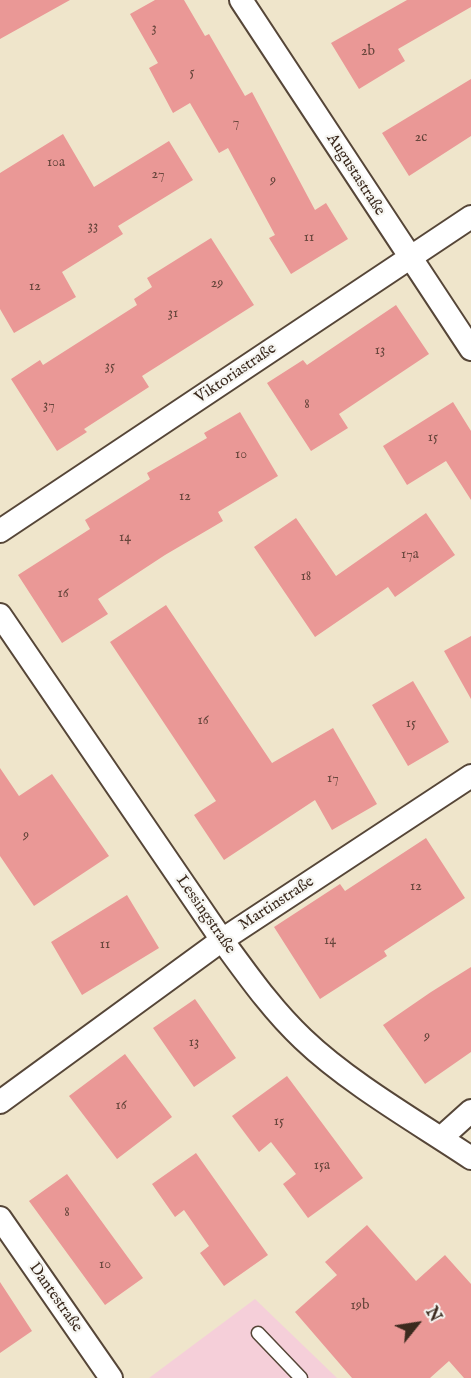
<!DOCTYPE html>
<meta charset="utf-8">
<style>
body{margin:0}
#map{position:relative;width:471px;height:1378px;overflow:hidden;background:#efe5cb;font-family:"IM FELL English",serif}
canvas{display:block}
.north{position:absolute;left:387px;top:1294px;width:60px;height:60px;-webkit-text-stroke:4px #f6f6f2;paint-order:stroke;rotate:60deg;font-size:16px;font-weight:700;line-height:24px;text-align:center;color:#3b2a1e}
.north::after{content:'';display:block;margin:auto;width:21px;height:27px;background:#3b2a1e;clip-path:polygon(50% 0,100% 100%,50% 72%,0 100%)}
</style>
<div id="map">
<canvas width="471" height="1378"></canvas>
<div class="north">N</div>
</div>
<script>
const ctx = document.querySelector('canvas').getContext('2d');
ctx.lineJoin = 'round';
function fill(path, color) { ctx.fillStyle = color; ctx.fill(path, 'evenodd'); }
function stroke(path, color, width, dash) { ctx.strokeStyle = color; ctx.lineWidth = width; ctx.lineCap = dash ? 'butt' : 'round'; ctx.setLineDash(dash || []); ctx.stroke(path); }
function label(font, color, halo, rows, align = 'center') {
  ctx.font = font + ' "IM FELL English",serif'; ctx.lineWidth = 4.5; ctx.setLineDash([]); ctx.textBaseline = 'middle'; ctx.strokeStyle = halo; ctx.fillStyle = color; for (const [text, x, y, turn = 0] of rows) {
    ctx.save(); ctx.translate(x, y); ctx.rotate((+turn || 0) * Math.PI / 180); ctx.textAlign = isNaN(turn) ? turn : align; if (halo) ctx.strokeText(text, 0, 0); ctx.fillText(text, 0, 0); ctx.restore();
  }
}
fill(new Path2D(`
 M255,1299l82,79h-188z`), '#f5cfd9');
fill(new Path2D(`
 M0,0h70l-70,39z
 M155,0h29l21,36 4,-2 36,62 7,-4 63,118 11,-7 22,36 -57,35 -22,-36 6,-3 -47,-87 -9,5 -29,-50 -17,10 -24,-45 9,-5 -28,-49z
 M407,0h64v7l-73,42 7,12 -46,28 -28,-46z
 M471,79v57l-62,40 -27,-43z
 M63,134l31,53 75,-46 24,39 -75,46 5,8 -61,38 14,25 -62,36 -14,-24v-136z
 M211,238l43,67 -112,71 7,11 -65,42 3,3 -30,19 -46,-72 29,-19 3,5 94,-60 -3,-6 18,-12 -5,-9z
 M396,305l33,49 -90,60 9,14 -37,23 -44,-68 36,-23 4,5z
 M453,402l18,29v69l-25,-39 -39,24 -24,-39z
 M240,412l38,64 -60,36 5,9 -58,34 -67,44 10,15 -46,29 -44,-68 72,-46 -5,-9 65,-41 -3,-6 60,-35 -3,-5z
 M426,513l29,42 -60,42 -7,-10 -73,50 -61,-90 42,-29 40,58z
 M166,605l106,158 61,-35 44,76 -45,26 -17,-30 -91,60 -30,-45 22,-14 -106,-159z
 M471,636v63l-27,-48z
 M413,681l36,61 -41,24 -36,-61z
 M0,768l19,28 33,-22 57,82 -75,50 -34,-50z
 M426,838l39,60 -81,53 3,5 -67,43 -46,-72 66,-43 5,7z
 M127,895l32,53 -77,47 -31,-53z
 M471,967v85l-46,32 -42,-59 48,-33z
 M195,999l41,59 -42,29 -41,-59z
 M125,1054l47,63 -55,42 -48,-63z
 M287,1076l76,102 -55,40 -25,-34 13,-10 -25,-32 -12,10 -27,-36z
 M196,1153l72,102 -44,31 -24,-33 9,-7 -25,-36 -9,7 -23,-33z
 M67,1174l76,104 -38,27 -76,-104z
 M367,1225l49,56 29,-26 26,29v94h-7l-15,-17 -19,17h-78l-57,-66 42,-37 -12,-13z
 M0,1282l32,49 -32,22z`), '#ea9896');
const service = new Path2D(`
 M258,1333l43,45`);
const minor = new Path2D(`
 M241,0l230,349
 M0,531l471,-314
 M0,615l222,325c25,34 50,70 81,99 46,44 114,83 168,119
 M0,1102l222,-162 249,-164
 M441,1138l30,-27
 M0,1218l111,160`);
stroke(service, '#564638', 15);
stroke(minor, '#564638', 26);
stroke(service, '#fff', 12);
stroke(minor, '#fff', 22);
label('14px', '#67463c', null, [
 ["3",154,29],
 ["2b",368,52],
 ["5",192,73],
 ["7",236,123],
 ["2c",421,138],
 ["10a",56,163],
 ["27",158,175],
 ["9",273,181],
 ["33",93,227],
 ["11",309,238],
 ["29",217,284],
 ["12",35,287],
 ["31",173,314],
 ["13",380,351],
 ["35",110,367],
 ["8",307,405],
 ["37",49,406],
 ["15",433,438],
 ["10",241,455],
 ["12",185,497],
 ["14",125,538],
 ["17a",410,555],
 ["18",306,577],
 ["16",63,594],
 ["16",203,721],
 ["15",411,724],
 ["17",333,779],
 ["9",26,836],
 ["12",416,887],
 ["14",330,941],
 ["11",105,945],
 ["9",427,1037],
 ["13",194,1043],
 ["16",121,1106],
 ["15",279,1122],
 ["15a",322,1166],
 ["8",67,1213],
 ["10",105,1265],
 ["19b",360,1306]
]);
label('16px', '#3b2a1e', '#f6f6f2', [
 ["Augustastraße",355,175,57],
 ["Viktoriastraße",236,374,-34],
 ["Martinstraße",277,904,-33],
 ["Lessingstraße",205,915,55],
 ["Dantestraße",55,1298,55]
]);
</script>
